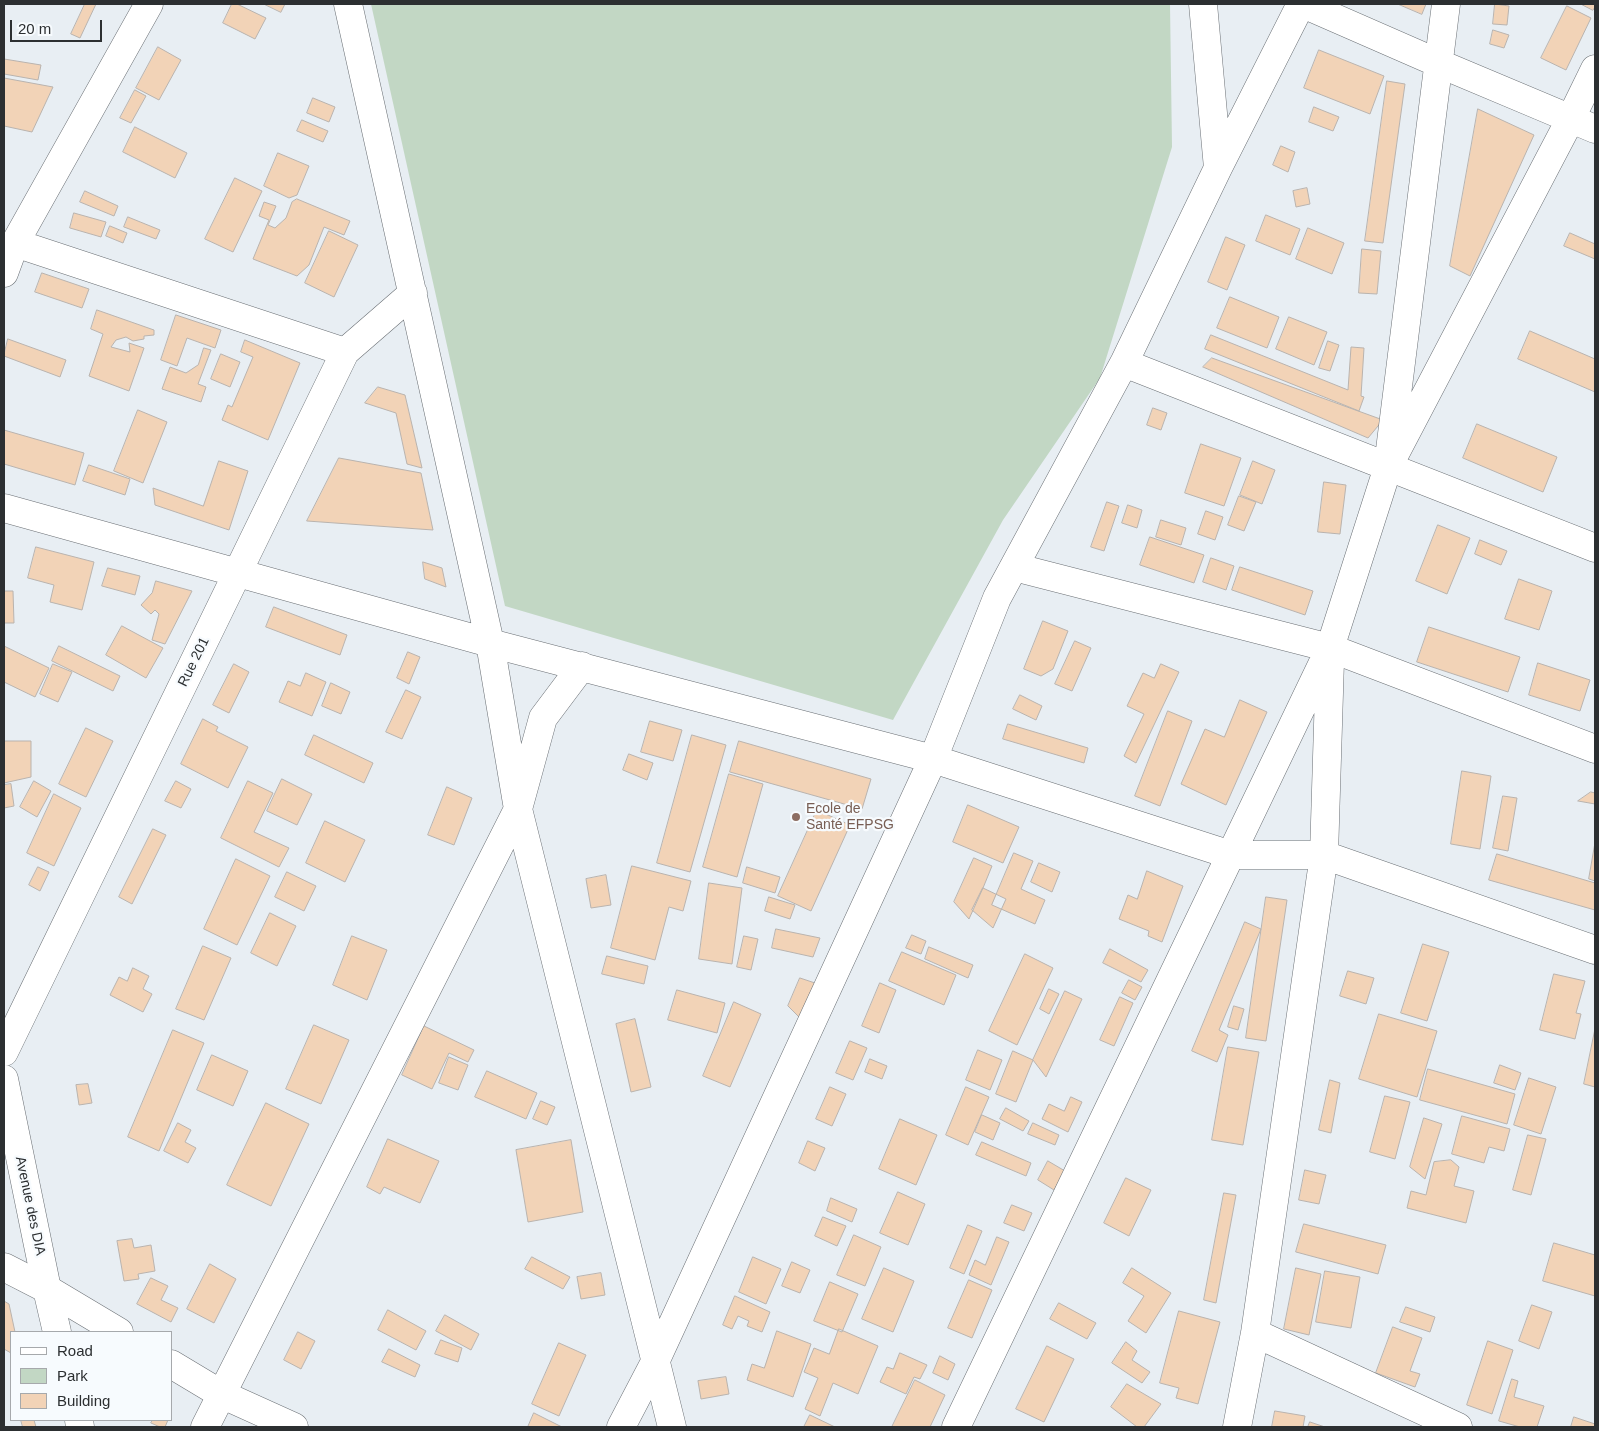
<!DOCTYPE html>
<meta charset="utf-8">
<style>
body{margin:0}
#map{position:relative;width:1599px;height:1431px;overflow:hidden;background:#e8eef3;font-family:Helvetica,sans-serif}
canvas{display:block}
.frame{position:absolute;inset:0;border:5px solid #2c2f31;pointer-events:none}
.legend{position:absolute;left:10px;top:1331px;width:162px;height:90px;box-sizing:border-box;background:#f7fbfe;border:1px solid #a6a9ac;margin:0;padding:6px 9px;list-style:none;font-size:15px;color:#2c2f31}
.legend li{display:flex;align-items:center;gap:10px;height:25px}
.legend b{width:25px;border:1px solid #a6a9ac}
.scale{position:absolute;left:10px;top:20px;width:92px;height:22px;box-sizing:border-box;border:2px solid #2c2f31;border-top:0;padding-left:6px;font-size:15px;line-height:18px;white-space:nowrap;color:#2c2f31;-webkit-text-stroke:4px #f7fbfe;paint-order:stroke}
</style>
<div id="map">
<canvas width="1599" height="1431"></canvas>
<div class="frame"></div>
<ul class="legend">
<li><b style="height:6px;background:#fff"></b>Road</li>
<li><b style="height:14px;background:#c2d7c4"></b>Park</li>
<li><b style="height:14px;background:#f2d3b7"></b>Building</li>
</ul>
<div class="scale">20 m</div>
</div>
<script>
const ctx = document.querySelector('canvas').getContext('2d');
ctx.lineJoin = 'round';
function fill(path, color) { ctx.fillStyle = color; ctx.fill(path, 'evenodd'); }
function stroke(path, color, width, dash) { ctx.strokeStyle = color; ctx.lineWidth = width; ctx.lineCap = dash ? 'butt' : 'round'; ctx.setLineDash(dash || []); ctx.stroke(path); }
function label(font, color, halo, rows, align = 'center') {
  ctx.font = font + ' Helvetica,sans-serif'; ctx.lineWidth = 4.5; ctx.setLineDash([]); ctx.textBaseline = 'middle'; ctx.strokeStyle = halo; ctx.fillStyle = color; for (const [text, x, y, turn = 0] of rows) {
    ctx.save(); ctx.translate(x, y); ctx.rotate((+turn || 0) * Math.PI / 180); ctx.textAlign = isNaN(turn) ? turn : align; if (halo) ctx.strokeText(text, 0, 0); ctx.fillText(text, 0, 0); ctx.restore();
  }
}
fill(new Path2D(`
 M371,4h799l2,143 -72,231 -97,142 -110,200 -388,-114z`), '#c2d7c4');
const building = new Path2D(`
 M85,4h11l-16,34 -9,-4z
 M232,4h5l29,14 -11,21 -32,-16z
 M264,4h21l-4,8z
 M1398,4h28l-4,10z
 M1495,4l14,2 -2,19 -14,-1z
 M1581,4h14v3l-2,3z
 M1567,6l24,12 -25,52 -25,-12z
 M1493,30l16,5 -5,13 -14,-4z
 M158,47l23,13 -22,40 -23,-12z
 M1319,50l65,26 -14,38 -66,-26z
 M4,59l37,6 -3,15 -34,-6z
 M4,78l49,9 -21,45 -28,-6z
 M1387,81l18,3 -22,159 -18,-2z
 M135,90l11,6 -15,27 -11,-5z
 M313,98l22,9 -6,15 -22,-9z
 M1314,107l25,10 -6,14 -24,-9z
 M1478,109l56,26 -64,141 -20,-10z
 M302,120l26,11 -5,11 -26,-11z
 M135,127l52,26 -12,25 -52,-26z
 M1281,146l14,6 -7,20 -15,-7z
 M278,153l31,13 -12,29 -8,3 -25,-12z
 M235,178l27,13 -29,61 -28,-13z
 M1307,188l3,16 -14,3 -3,-16z
 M85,191l33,15 -4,10 -34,-14z
 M297,199l53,22 -6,14 -20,-8 -15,38 -12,11 -44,-17 16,-39 -10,-4 5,-14 12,4 -8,19 7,3 11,-10 6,-16z
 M74,213l32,9 -5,15 -31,-9z
 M1266,215l34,14 -10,26 -34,-14z
 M128,217l32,13 -4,9 -32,-12z
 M110,226l17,7 -4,10 -17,-7z
 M1308,228l36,15 -12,31 -36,-15z
 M329,231l29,14 -24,52 -29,-14z
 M1570,233l25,11v15l-31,-13z
 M1226,237l19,8 -18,45 -19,-8z
 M1362,249l19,2 -4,43 -18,-1z
 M42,273l47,16 -7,19 -47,-16z
 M1230,297l49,20 -12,31 -50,-20z
 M97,310l57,20v5l-10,1v3l-11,2 -7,-4 -10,3 -5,7 19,5 -1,-9 15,5 -15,43 -40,-15 14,-42 -12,-5z
 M176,315l45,15 -6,18 -28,-10 -10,28 -16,-6z
 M1289,317l38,15 -13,33 -38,-16z
 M1530,331l65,28v33l-77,-33z
 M1211,335l137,55 3,-43 13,1 -3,48 3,1 -5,14 -154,-62z
 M8,339l58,21 -6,17 -56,-21z
 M245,340l55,23 -32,77 -46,-20 6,-15 4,2 21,-50 -12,-5z
 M1328,341l11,4 -9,26 -11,-3z
 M204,348l7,2 -13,34 8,3 -5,15 -39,-13 8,-22 16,6 12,-8z
 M221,354l19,8 -10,25 -19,-8z
 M1212,358l171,62 -15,18 -165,-71z
 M378,387l27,8 17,73 -15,-4 -11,-51 -31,-10z
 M1153,408l14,5 -6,17 -14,-5z
 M138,410l29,12 -24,61 -29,-12z
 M1477,424l80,33 -14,35 -80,-34z
 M4,430l80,23 -9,32 -71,-21z
 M1201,444l40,14 -17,48 -39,-13z
 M339,458l82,15 12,57 -126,-9z
 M219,461l29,10 -19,59 -74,-25 -2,-17 50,18z
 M1253,461l22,9 -13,34 -22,-9z
 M89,465l41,14 -5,16 -42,-14z
 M1324,482l22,3 -6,49 -22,-2z
 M1239,496l17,6 -12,29 -16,-6z
 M1107,502l12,4 -15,45 -13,-4z
 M1128,505l14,5 -5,18 -15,-5z
 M1206,511l17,6 -8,23 -17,-6z
 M1161,520l25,8 -5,17 -25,-8z
 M1438,525l32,13 -23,56 -31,-13z
 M1150,537l54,18 -10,28 -54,-18z
 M1480,540l27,11 -6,14 -26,-11z
 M36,547l58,15 -12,48 -32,-8 4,-17 -26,-7z
 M1211,558l23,8 -8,24 -23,-8z
 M423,562l19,6 4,19 -21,-8z
 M1240,567l73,24 -8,24 -73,-25z
 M108,568l32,8 -5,19 -33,-9z
 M1519,579l33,12 -13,39 -34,-11z
 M156,581l36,10 -27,53 -13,-4 7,-26 -4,-4 -4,4 -10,-9 11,-12z
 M4,591h9l1,32h-10z
 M274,607l73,28 -7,20 -74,-28z
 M1043,621l25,10 -15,38 -12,7 -17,-7z
 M122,626l41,22 -17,30 -40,-23z
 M1429,627l91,30 -12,35 -91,-30z
 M1075,641l16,7 -19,43 -17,-7z
 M4,646l45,22 -14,29 -31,-15z
 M59,646l61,30 -7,15 -61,-30z
 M408,652l12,5 -11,27 -12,-6z
 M1538,663l52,17 -10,31 -51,-16z
 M53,664l19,8 -14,30 -18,-8z
 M234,664l15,8 -20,41 -16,-8z
 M1161,664l18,8 -43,91 -12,-7 20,-42 -17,-8 16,-33 11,5z
 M306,673l20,9 -14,34 -33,-14 9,-21 12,5z
 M331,683l19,9 -9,22 -19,-8z
 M406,690l15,7 -19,42 -16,-7z
 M1020,695l22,11 -6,14 -23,-11z
 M1240,700l27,12 -41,93 -45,-21 24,-55 19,8z
 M1168,711l24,10 -32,85 -25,-10z
 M203,719l15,8 -2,4 32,16 -20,41 -47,-24z
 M650,721l32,9 -9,31 -32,-9z
 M1008,724l80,24 -4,15 -81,-24z
 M86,728l27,13 -27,56 -27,-13z
 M314,735l59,28 -9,20 -59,-28z
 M692,735l34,10 -36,127 -33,-9z
 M4,741h27v36l-27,6z
 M739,741l132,38 -9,30 -132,-37z
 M629,754l24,9 -6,17 -24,-10z
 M1462,771l29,5 -11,73 -29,-5z
 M729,774l34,10 -26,93 -34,-10z
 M282,779l30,15 -15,31 -30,-14z
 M34,781l17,10 -14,26 -17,-10z
 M176,781l15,8 -10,19 -16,-7z
 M248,781l25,12 -19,39 35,16 -10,19 -58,-29z
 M11,784l3,22 -10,2v-23z
 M447,787l25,11 -18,47 -26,-10z
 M1591,792l4,1v11l-17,-3z
 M54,794l27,14 -27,58 -27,-13z
 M1503,796l14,2 -9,53 -15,-3z
 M968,805l51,22 -16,36 -50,-21z
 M817,810l33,15 -39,86 -33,-15z
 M325,821l40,19 -20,42 -39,-19z
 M153,829l13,6 -34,69 -13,-7z
 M1595,843v38l-6,-2z
 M1014,853l19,8 -12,28 24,11 -10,24 -43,-19z
 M1497,854l98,29v27l-106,-30z
 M974,858l18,8 -9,22 -14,31 -15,-17z
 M236,859l34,17 -33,69 -33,-16z
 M1039,863l21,9 -8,20 -21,-10z
 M632,866l59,15 -8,30 -14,-4 -14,53 -44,-12z
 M38,867l11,5 -9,19 -11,-6z
 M747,867l33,10 -5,16 -32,-10z
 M1147,871l36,15 -21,56 -14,-6 1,-5 -30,-12 9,-24 9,4z
 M287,872l29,14 -12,25 -29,-14z
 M606,875l5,30 -20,3 -5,-29z
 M709,883l33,5 -10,76 -33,-5z
 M983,888l23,11 -13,29 -21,-18z
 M769,897l26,8 -5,14 -25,-8z
 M1266,897l21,3 -21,141 -20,-3z
 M270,913l26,13 -19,40 -26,-13z
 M1245,922l16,7 -42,101 9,5 -11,27 -25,-11z
 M776,929l44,9 -7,19 -41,-9z
 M912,935l14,6 -5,13 -15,-6z
 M352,936l35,14 -20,50 -34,-15z
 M744,936l14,3 -7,31 -14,-3z
 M1423,944l26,8 -22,69 -26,-8z
 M203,946l28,12 -27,62 -28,-11z
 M929,947l44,18 -5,13 -43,-19z
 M1110,949l38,21 -7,12 -38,-19z
 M902,952l54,23 -12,30 -55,-24z
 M1025,954l28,14 -36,77 -28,-14z
 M607,956l41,10 -4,18 -42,-10z
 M133,968l16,8 -6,13 9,5 -9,18 -33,-17 9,-18 8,4z
 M1348,971l26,7 -8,26 -26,-8z
 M1554,974l31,7 -9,32 5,1 -6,25 -35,-9z
 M800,978l15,5 -15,35 -12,-12z
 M1129,980l13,7 -7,13 -13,-7z
 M880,983l16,7 -17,43 -17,-7z
 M1049,989l10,5 -10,20 -9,-5z
 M677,990l48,13 -8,30 -49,-13z
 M1065,991l17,8 -36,78 -13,-17z
 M1120,997l13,6 -19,43 -14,-6z
 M734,1002l27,12 -31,73 -27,-11z
 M1234,1006l10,3 -6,21 -10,-3z
 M1379,1014l58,17 -20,66 -58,-18z
 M635,1019l16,68 -20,5 -15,-68z
 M314,1025l35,15 -28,64 -35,-15z
 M424,1026l50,24 -6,12 -19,-9 -17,36 -30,-14z
 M1595,1029v58l-11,-3z
 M173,1030l31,13 -45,108 -31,-14z
 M850,1041l17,7 -14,32 -17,-7z
 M1228,1047l31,5 -16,93 -31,-5z
 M978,1050l24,10 -12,30 -24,-10z
 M1013,1051l20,9 -17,42 -20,-8z
 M212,1055l36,16 -15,35 -36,-16z
 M449,1057l19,8 -10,25 -19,-7z
 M870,1059l17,7 -5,13 -17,-7z
 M1500,1065l21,8 -6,17 -21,-7z
 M1428,1069l87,25 -8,30 -87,-24z
 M487,1071l50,22 -11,26 -51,-22z
 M1529,1078l27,9 -15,47 -27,-9z
 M1330,1080l10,3 -9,50 -12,-3z
 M88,1084l4,19 -13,2 -3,-20z
 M830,1087l16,7 -14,32 -16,-7z
 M966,1087l23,10 -21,48 -22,-10z
 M1385,1096l25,6 -15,57 -25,-7z
 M1071,1097l11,5 -14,30 -26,-13 7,-15 15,7z
 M541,1101l14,6 -8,18 -14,-6z
 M266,1103l43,21 -38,82 -44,-21z
 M1006,1108l23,13 -6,10 -23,-12z
 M982,1115l18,8 -7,17 -18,-8z
 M1462,1116l48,13 -6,22 -15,-4 -5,16 -32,-9z
 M1424,1118l18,6 -17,55 -15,-12z
 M900,1119l37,16 -21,50 -37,-16z
 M178,1123l13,7 -6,12 11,6 -8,15 -24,-12z
 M1033,1123l26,12 -4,10 -27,-11z
 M1528,1135l18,4 -15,56 -18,-5z
 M388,1139l51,22 -19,42 -36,-16 -4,7 -13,-7z
 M571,1140l12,72 -55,10 -12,-72z
 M808,1141l17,7 -10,23 -16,-8z
 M982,1142l49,21 -5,13 -50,-21z
 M1451,1160l8,7 -5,19 20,5 -8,32 -59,-15 4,-17 15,4 8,-33z
 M1048,1161l17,10 -11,19 -16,-10z
 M1305,1170l21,5 -7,29 -20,-4z
 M1126,1178l25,12 -22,46 -25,-13z
 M898,1192l27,12 -17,41 -28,-12z
 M1224,1193l12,2 -20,108 -12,-3z
 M831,1198l26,11 -5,13 -25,-11z
 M1012,1205l20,8 -8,18 -20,-8z
 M823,1217l23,9 -9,20 -22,-10z
 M1304,1224l82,21 -8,29 -82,-22z
 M968,1225l14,6 -18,43 -14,-6z
 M854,1235l27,12 -16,39 -28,-11z
 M997,1237l12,5 -18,43 -22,-10 6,-15 10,5z
 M132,1239l2,9 17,-3 4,26 -17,3 1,5 -15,2 -7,-40z
 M1554,1243l41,12v41l-52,-15z
 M532,1257l38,20 -7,12 -38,-20z
 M753,1257l28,12 -15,35 -27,-12z
 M792,1262l18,8 -10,23 -18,-7z
 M210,1264l26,15 -22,44 -27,-14z
 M884,1268l30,13 -21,51 -31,-13z
 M1132,1268l39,25 -25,40 -18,-12 16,-25 -21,-13z
 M1296,1268l25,6 -12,61 -25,-6z
 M1325,1271l35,6 -9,51 -35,-6z
 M601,1273l4,22 -24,4 -4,-22z
 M151,1278l17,8 -7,14 17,8 -7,14 -34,-18z
 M969,1280l23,10 -20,48 -24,-10z
 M830,1282l28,12 -16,38 -28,-11z
 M735,1296l35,16 -8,20 -15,-6 2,-5 -11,-5 -6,13 -9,-4z
 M4,1301l5,3 6,28h-4v21l-7,-4z
 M1059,1303l37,20 -9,16 -37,-20z
 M1532,1305l20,7 -13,37 -20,-8z
 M1406,1307l29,10 -5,15 -30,-10z
 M388,1310l38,21 -10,19 -38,-20z
 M1179,1311l41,11 -22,82 -22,-6 3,-10 -19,-5z
 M445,1315l34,19 -8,16 -35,-19z
 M1393,1327l29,11 -12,33 10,3 -5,13 -39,-14z
 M839,1329l39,17 -20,48 -25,-11 -13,33 -15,-7 13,-31 -14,-6 10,-24 15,6z
 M777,1331l34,13 -18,53 -46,-17 5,-16 12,4z
 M298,1332l17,9 -14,28 -17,-9z
 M441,1340l21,8 -4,14 -23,-8z
 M1488,1341l25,9 -21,64 -25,-9z
 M1126,1342l11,9 -5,9 18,12 -8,11 -30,-20z
 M559,1343l27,12 -27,61 -27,-12z
 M1047,1346l27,13 -30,63 -28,-13z
 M389,1349l31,16 -5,12 -33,-15z
 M900,1353l27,12 -7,14 -6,-2 -8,17 -26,-12 7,-15 6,2z
 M940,1356l15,8 -7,16 -15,-7z
 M726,1377l3,17 -28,5 -3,-18z
 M1512,1379l6,2 -4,16 30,9 -7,21h-17l-21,-6z
 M915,1380l30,15 -15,32h-38z
 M1127,1384l34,20 -17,23h-7l-26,-20z
 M1275,1411l30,5 -2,11h-31z
 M534,1413l28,14h-34z
 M810,1415l25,12h-31z
 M1574,1417l21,7v3h-24z
 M21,1420h13l2,7h-13z
 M153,1420h15l-3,7h-5l-9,-4z
 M1310,1422l15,5h-17z`);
fill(building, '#f2d3b7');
stroke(building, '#b9b3ae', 1);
const street = new Path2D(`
 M348,4l142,639 28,166 154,618
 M1203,4l15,164
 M1303,4l135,59 157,66
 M15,243l330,109
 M4,273l11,-30 134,-239
 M1124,363l471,185
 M1390,450l56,-446
 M4,508l486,135 443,116 298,96h93l271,95
 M1014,567l316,81 265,101
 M4,1052l341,-700 68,-59
 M4,1267l43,22 72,43
 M1255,1333l203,94
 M171,1364l50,30 73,33
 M205,1427l313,-618 25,-91 39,-52
 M621,1427l35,-67 277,-601 64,-161 127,-235 94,-195 83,-164
 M956,1427l374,-779 58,-181 183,-349 24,-49
 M1237,1427l18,-94 69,-478 6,-195`);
const secondary = new Path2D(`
 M4,1079l43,210 10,43
 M79,1420l1,7`);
stroke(street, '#6b7075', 29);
stroke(secondary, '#6b7075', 29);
stroke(street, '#fff', 28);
stroke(secondary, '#fff', 28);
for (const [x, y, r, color] of [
 [796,817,5,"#8d6e63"]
]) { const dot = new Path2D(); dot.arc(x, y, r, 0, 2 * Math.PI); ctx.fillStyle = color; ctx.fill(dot); stroke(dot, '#f7fbfe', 2); }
label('14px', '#2c2f31', '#f7fbfe', [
 ["Rue 201",194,662,-64],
 ["Avenue des DIA",30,1206,78]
]);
label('14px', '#785e54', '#f7fbfe', [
 ["Ecole de",806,809],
 ["Santé EFPSG",806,825]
], 'left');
</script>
